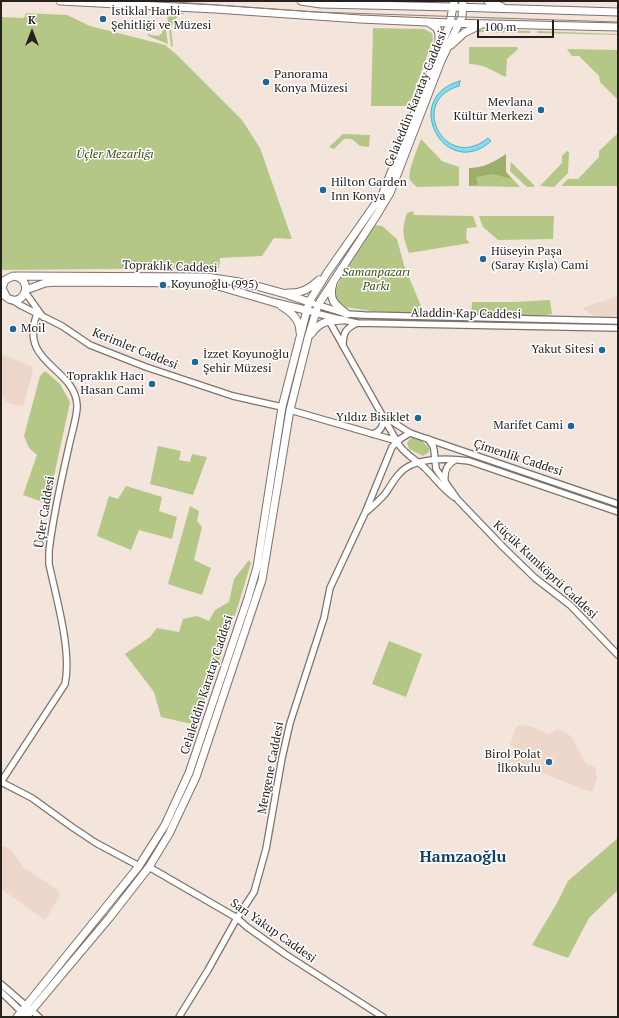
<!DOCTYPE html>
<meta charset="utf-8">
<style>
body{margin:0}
#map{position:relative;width:619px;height:1018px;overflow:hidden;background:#f3e4dc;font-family:"PT Serif",serif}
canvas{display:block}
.frame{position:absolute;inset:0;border:2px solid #26211d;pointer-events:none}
.north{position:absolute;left:12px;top:12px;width:40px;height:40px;-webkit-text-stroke:3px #fff;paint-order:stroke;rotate:0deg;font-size:11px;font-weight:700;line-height:16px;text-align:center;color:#26211d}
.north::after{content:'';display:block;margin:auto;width:14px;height:18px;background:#26211d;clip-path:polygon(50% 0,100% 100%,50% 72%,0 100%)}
.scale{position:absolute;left:477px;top:20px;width:77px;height:18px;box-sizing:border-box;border:2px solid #26211d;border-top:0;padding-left:5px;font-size:12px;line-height:14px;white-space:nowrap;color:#26211d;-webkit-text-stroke:3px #fff;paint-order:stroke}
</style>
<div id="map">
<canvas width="619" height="1018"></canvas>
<div class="frame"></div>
<div class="north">K</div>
<div class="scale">100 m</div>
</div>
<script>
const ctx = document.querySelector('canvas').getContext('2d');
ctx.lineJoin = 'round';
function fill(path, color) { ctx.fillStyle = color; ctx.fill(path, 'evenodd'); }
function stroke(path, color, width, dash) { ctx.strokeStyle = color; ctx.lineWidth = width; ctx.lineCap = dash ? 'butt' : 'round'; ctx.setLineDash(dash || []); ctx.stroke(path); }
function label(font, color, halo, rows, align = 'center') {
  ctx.font = font + ' "PT Serif",serif'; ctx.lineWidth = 3; ctx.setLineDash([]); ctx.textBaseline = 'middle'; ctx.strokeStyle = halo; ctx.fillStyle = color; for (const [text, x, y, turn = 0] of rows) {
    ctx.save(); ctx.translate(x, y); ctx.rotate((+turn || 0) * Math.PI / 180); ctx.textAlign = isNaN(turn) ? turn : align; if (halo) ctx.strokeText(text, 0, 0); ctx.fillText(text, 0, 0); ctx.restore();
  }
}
fill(new Path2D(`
 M618,296v21l-24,-1 -12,-8z
 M1,354l32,13 -1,7 -9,33 -18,-5v-3l-4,-3z
 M519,725l11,1 19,8 8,-5 14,7 15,28 9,3 2,12 -5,13 -85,-32 -1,-2v-3l5,1 3,-9 -4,-2 6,-17z
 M5,846l7,5 12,17 34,22 2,6 -15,24 -44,-31v-41z`), '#edd7ca');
fill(new Path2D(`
 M26,13l41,2 23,11 75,19 11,9 66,66 18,28 32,91 -18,-1 -12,18 -42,2 -1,10 -218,2v-253l23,1z
 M185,13l-8,4 -6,11 2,19 -2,-1 -4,-32z
 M373,28l51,1 8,4 1,6 -23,64 -2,3h-37z
 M162,30h4l2,14 -20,-8v-4l2,3 9,1 1,-2h2z
 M478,30l52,1v2l-53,-1z
 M537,31l81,3v1l-81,-2z
 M469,47h48l1,2 -11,10 -1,18c-16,-7 -19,-12 -37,-13z
 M567,49l51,1v50l-18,-18 -1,-6 -20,-20h-7z
 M618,133v53h-57l7,-7h10l21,-22v-6z
 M343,134l27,1 -1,12 -9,-1c-7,-6 -7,-8 -16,-7l-10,10 -5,-2z
 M421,139l21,22 17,6v19l-42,1c-2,-2 -5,-4 -7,-7 -3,-9 8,-32 11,-41z
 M567,151l2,1 -1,21 -14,14 -14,-1 22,-23v-7z
 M506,154v18l14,15 -51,-1v-18c15,0 25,-6 37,-14z
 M511,162l23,23v2h-7l-17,-16z
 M413,211l1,4 59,1 4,11 -10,1 -1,11 4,4 -61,10c-6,-16 -8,-23 -2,-40z
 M479,216h75l-1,23 -55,1 -15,-13z
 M375,225l7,1 15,13 7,26 17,41v8l-50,-3 -33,-5 -5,-11 9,-19z
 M550,300l2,14 -26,4 -55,-1 1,-15h42z
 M45,371l15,13 10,18 -22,102 -25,-9 14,-40 -8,-7 -5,-12 16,-60z
 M412,438l9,2 8,8v4l-6,4 -14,-7 -2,-6 3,-4z
 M158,446l23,5 -2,9 11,2 2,-8 15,3 -14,38 -43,-11z
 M126,486l36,11 -3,14 18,6 -5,22 -33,-9 -8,20 -34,-14 12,-40 9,3z
 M190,506l9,5 -2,10 5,6 -8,33 17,8 -9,27 -34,-11z
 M249,560l2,3 -14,46 -41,116 -35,-8 -7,-25 -29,-38 25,-17 7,-9 22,4 4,-13 14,-3 12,5 6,-11 14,-8 5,-23z
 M389,641l33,13 -16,43 -34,-13z
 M618,838v52l-29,28 -21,40 -36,-13 25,-42 11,-22z`), '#b5c787');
fill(new Path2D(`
 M506,154v18l6,7 -19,-5 -17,3 2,8 -9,1v-18c15,0 25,-6 37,-14z`), '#9caf68');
const water = new Path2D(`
 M460,81l-1,5c-52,15 -13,87 29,52l3,3c-45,41 -92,-43 -31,-60z`);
fill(water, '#7be0f3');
stroke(water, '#62a7b3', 1);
const minor = new Path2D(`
 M25,292l18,25
 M11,299l9,6 42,21 28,19 56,22 87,29 49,11
 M318,305l29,9 17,1 254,6
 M315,313l28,7 14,3 261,5
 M328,319l71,126c7,10 17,15 26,23 10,10 18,21 29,29
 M343,346c0,-13 2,-17 14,-23
 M290,410l107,31
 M382,415l28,18 208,71
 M373,434c8,-3 11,-8 10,-17
 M428,439l5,7 1,4 2,19 22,31 45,47 32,31 35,27 48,50
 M445,481c-1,-9 1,-16 10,-21
 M365,513c7,-6 14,-12 20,-19 5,-7 9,-15 15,-21 14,-16 49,-15 69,-12l149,51
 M1,782l64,-98c7,-33 -9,-87 -16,-120v-13c4,-35 12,-70 20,-105 2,-10 9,-33 8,-41 -2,-38 -59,-41 -40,-91
 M1,782l31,16 40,29 24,16 43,23
 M149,867l88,51 10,9 38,27 98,63
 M1,984l38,33
 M1,992l23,22
 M179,1017l29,-47 29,-52 17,-26 12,-43 16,-91 8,-35 34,-105 6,-30 35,-75 27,-66 8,-8 10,-6`);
const major = new Path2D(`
 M60,1l155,8 145,10 90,4 168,4
 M301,1l20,3 133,3 164,5
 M488,1l14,6
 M428,22l9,6 2,6v11
 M451,45l13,-12 16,-8
 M17,276l189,1c34,4 74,14 106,26
 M333,283c-5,17 2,22 14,31
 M26,290l19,-7 11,-1 142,1 20,3 58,17 34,8
 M1,293c3,2 5,4 8,6 17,7 25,-21 4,-23l-8,4 -3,8 4,8
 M288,293c12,1 23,-5 31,-13
 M281,306c10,6 19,13 19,26
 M311,334c9,-13 16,-13 32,-14
 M17,1017l122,-151 26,-41 24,-52 59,-175 9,-31 25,-160 27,-105 18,-29 56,-80 67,-170 4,-22
 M26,1017l84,-100 39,-50 20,-33 27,-57 66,-197 28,-170 18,-72 10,-33 60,-92 12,-20 51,-132 21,-44 1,-16`);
stroke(minor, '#7f726a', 8);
stroke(major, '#7f726a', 9);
stroke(minor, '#fff', 5.5);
stroke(major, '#fff', 7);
stroke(new Path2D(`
 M162,1l153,11 303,10`), '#89807a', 1);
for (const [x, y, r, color] of [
 [103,19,4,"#1d679b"],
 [266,82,4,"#1d679b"],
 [541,110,4,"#1d679b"],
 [323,190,4,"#1d679b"],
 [483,259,4,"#1d679b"],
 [163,285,4,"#1d679b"],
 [13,329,4,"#1d679b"],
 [602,350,4,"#1d679b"],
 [195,362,4,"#1d679b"],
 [152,384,4,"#1d679b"],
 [418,418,4,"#1d679b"],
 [571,426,4,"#1d679b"],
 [549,762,4,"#1d679b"]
]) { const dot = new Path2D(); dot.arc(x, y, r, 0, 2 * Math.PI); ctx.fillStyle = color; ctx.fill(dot); stroke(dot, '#fff', 1.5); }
label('12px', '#26211d', '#fff', [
 ["İstiklal Harbi",111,12],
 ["Şehitliği ve Müzesi",111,26],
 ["Panorama",274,75],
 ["Konya Müzesi",274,89],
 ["Mevlana",533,103,"right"],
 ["Kültür Merkezi",533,117,"right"],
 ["Hilton Garden",331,183],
 ["Inn Konya",331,197],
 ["Hüseyin Paşa",491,252],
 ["(Saray Kışla) Cami",491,266],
 ["Koyunoğlu (995)",171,285],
 ["Moil",21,329],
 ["Yakut Sitesi",594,350,"right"],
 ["İzzet Koyunoğlu",203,355],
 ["Şehir Müzesi",203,369],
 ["Topraklık Hacı",144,377,"right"],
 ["Hasan Cami",144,391,"right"],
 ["Yıldız Bisiklet",410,418,"right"],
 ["Marifet Cami",563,426,"right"],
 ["Birol Polat",541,755,"right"],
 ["İlkokulu",541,769,"right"]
], 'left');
label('12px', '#26211d', '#fff', [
 ["Celaleddin Karatay Caddesi",416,99,-68],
 ["Topraklık Caddesi",170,267,2],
 ["Aladdin Kap Caddesi",466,314,1],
 ["Kerimler Caddesi",135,349,22],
 ["Çimenlik Caddesi",518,458,18],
 ["Üçler Caddesi",45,512,-81],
 ["Küçük Kumköprü Caddesi",545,570,43],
 ["Celaleddin Karatay Caddesi",207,685,-72],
 ["Mengene Caddesi",271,768,-79],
 ["Sarı Yakup Caddesi",273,931,35]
]);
label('italic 12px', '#3b4712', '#fff', [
 ["Üçler Mezarlığı",115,155],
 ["Samanpazarı",376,273],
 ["Parkı",376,287]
]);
label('bold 16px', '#104366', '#fff', [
 ["Hamzaoğlu",463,857]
]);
</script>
